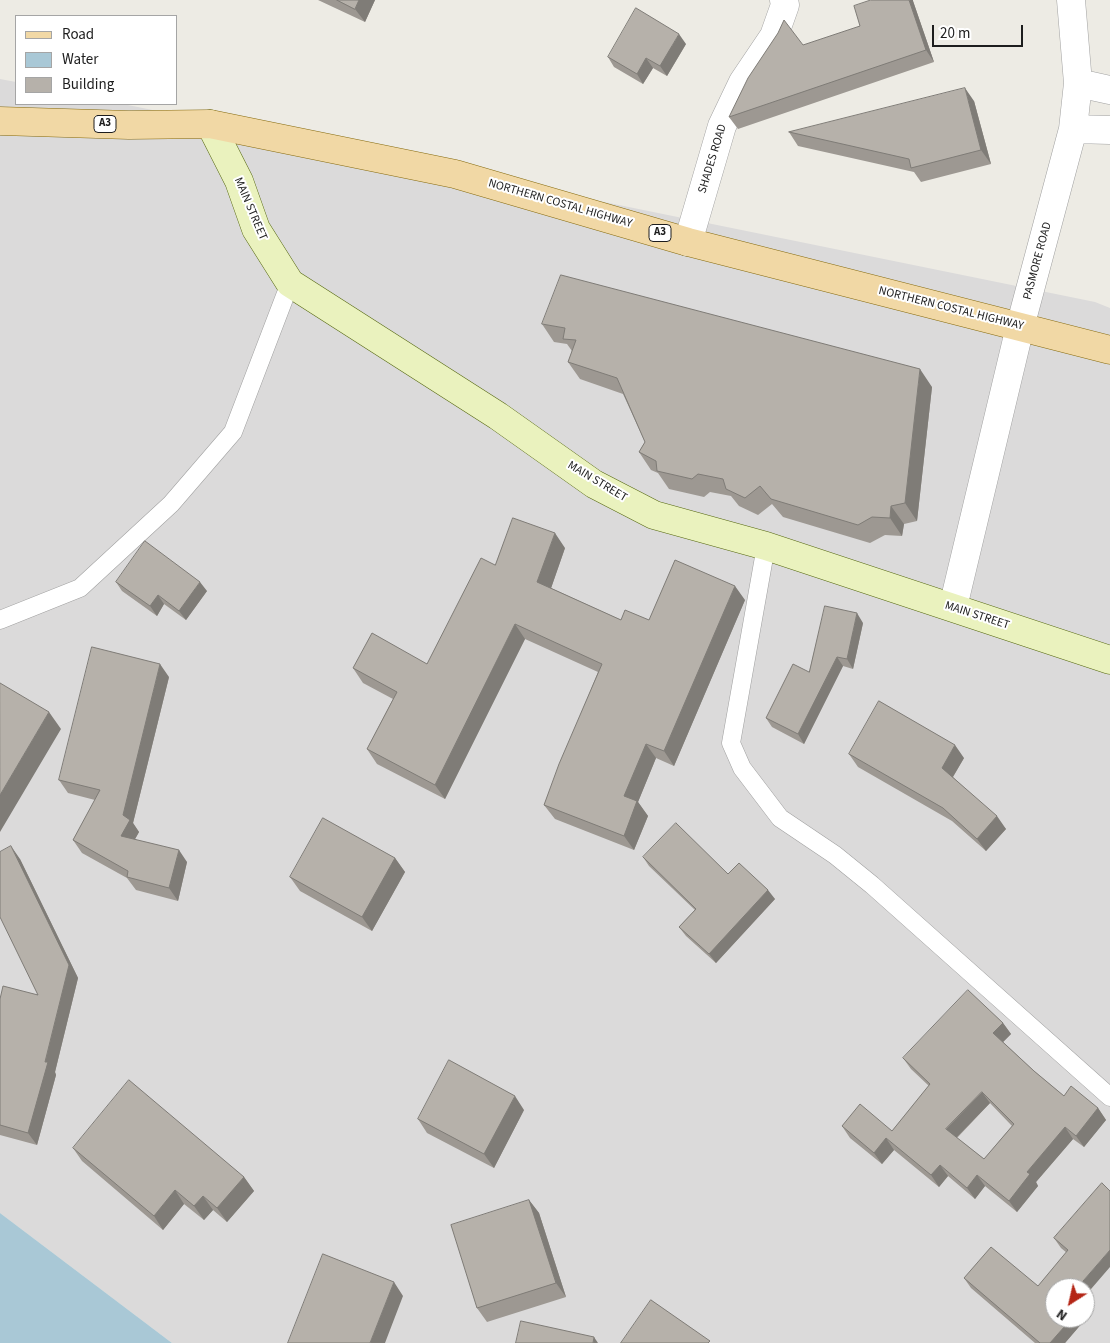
<!DOCTYPE html>
<style>
body{margin:0}
#map{position:relative;width:1110px;height:1343px;overflow:hidden;background:#edebe4;font-family:"Source Sans 3",sans-serif}
canvas{display:block}
.legend{position:absolute;left:15px;top:15px;width:162px;height:90px;box-sizing:border-box;background:#fff;border:1px solid #a5a5a5;margin:0;padding:6px 9px;list-style:none;font-size:15px;color:#1d1d1d}
.legend li{display:flex;align-items:center;gap:10px;height:25px}
.legend b{width:25px;border:1px solid #a5a5a5}
.north{position:absolute;left:1045px;top:1278px;width:50px;height:50px;box-sizing:border-box;background:#fff;border:1px solid #a5a5a5;border-radius:50%;rotate:215deg;font-size:14px;font-weight:700;line-height:20px;text-align:center;color:#1d1d1d}
.north::after{content:'';display:block;margin:auto;width:18px;height:22px;background:#b42616;clip-path:polygon(50% 0,100% 100%,50% 72%,0 100%)}
.scale{position:absolute;left:932px;top:25px;width:91px;height:22px;box-sizing:border-box;border:2px solid #1d1d1d;border-top:0;padding-left:6px;font-size:15px;line-height:18px;white-space:nowrap;color:#1d1d1d;-webkit-text-stroke:4px #fff;paint-order:stroke}
</style>
<div id="map">
<canvas width="1110" height="1343"></canvas>
<ul class="legend">
<li><b style="height:6px;background:#f1d8a5"></b>Road</li>
<li><b style="height:14px;background:#a9c8d6"></b>Water</li>
<li><b style="height:14px;background:#b6b1aa"></b>Building</li>
</ul>
<div class="north">N</div>
<div class="scale">20 m</div>
</div>
<script>
const ctx = document.querySelector('canvas').getContext('2d');
ctx.lineJoin = 'round';
function fill(path, color) { ctx.fillStyle = color; ctx.fill(path, 'evenodd'); }
function stroke(path, color, width, dash) { ctx.strokeStyle = color; ctx.lineWidth = width; ctx.lineCap = dash ? 'butt' : 'round'; ctx.setLineDash(dash || []); ctx.stroke(path); }
function label(font, color, halo, rows, align = 'center') {
  ctx.font = font + ' "Source Sans 3",sans-serif'; ctx.lineWidth = 4; ctx.setLineDash([]); ctx.textBaseline = 'middle'; ctx.strokeStyle = halo; ctx.fillStyle = color; for (const [text, x, y, turn = 0] of rows) {
    ctx.save(); ctx.translate(x, y); ctx.rotate((+turn || 0) * Math.PI / 180); ctx.textAlign = isNaN(turn) ? turn : align; if (halo) ctx.strokeText(text, 0, 0); ctx.fillText(text, 0, 0); ctx.restore();
  }
}
fill(new Path2D(`
 M0,79l16,3v22h107l972,198 15,6v1035h-938l-172,-130zM1055,1288h30v30h-30z`), '#dbdada');
fill(new Path2D(`
 M0,1213l172,130h-172z`), '#a9c8d6');
const lane = new Path2D(`
 M766,546l-35,197 11,25 38,50 55,37 37,30 238,212
 M0,620l80,-32 91,-84 62,-72 57,-149`);
const street = new Path2D(`
 M1078,83l32,7
 M1073,129l37,1
 M688,242l34,-116 21,-44 31,-46 11,-31 -1,-5
 M953,607l67,-280 53,-198 5,-46 -7,-83`);
const secondary = new Path2D(`
 M210,124l29,57 17,48 34,54 208,133 96,68 60,31 112,31 344,114`);
const primary = new Path2D(`
 M0,121l129,4 81,-1 245,50 233,68 422,108`);
stroke(lane, '#a1a1a1', 19);
stroke(street, '#a1a1a1', 29);
stroke(secondary, '#566811', 29);
stroke(primary, '#866b10', 29);
stroke(lane, '#fff', 18);
stroke(street, '#fff', 28);
stroke(secondary, '#eaf2be', 28);
stroke(primary, '#f1d8a5', 28);
fill(new Path2D(`
 M318,0h57l-10,22z
 M913,1l21,61 -196,67 -9,-12 131,-91z
 M686,44l-19,32 -14,-8 -10,16 -29,-17 -6,-10z
 M974,101l17,63 -70,18 -7,-10 -116,-26 -9,-14z
 M542,324l390,63 -15,134 -13,3 -2,12 -17,-1 -15,8 -87,-26 -11,-13 -14,11 -19,-9 -8,-10 -21,-4 -6,5 -35,-8 -11,-16 -7,-3 -12,-18 6,-10 -22,-48 -43,-15 -12,-17 4,-11 -5,-7 -13,-2z
 M565,548l-14,40 70,32h28l96,-20 -71,166 -18,-8 -18,44 10,14 -14,34 -79,-31 -11,-14 54,-133 -73,-33 -80,160 -68,-35 -10,-15 26,-50 -30,-16 -10,-15 74,-4 68,-99z
 M116,582l91,9 -21,29 -22,-16 -7,12 -35,-25z
 M863,623l-10,46 -10,-3 -39,78 -32,-17 -6,-9 43,-46z
 M169,677l-36,146 6,9 -4,7 52,23 -9,39 -42,-11 -9,-12 -45,-25 -9,-13 22,-40 -27,-7 -9,-13z
 M849,754l115,4 -11,19 53,52 -20,22 -34,-30 -94,-54z
 M643,857l85,17 47,25 -59,64 -30,-27 -7,-9 16,-17 -46,-44z
 M395,858l10,14 -33,59 -72,-40 -10,-14z
 M20,859l58,119 -23,94 1,3 -19,70 -37,-10v-136l38,-4z
 M1003,1023l8,11 -8,8 31,29 30,25 34,12 8,12 -22,27 -11,-8 -37,43 2,4 -21,26 -32,-26 -10,13 -27,-23 -9,11 -45,-37 -12,14 -32,-26 -8,-12 50,5 37,-45 -18,-17 -8,-11zM990,1103l22,23 -28,33 -27,-21z
 M524,1110l-30,58 -67,-35 -9,-14z
 M73,1148l171,29 10,14 -27,31 -14,-12 -9,10 -20,-16 -21,26 -81,-69z
 M1102,1183l-47,105 30,30v-9l4,6 -24,28h-30l-64,-55 -7,-10 74,8 29,-33 -6,-5 -7,-10z
 M529,1200l10,13 27,84 -79,25 -10,-14z`), '#9d9892');
fill(new Path2D(`
 M359,0h16l-10,22 -10,-13z
 M909,0h4v1l21,61 -8,-12z
 M679,34l7,10 -19,32 -7,-10z
 M646,58l7,10 -10,16 -6,-10z
 M965,88l9,13 17,63 -10,-14z
 M920,369l12,18 -15,134 -12,-18z
 M891,506l13,18 -2,12 -12,-18z
 M555,533l10,15 -17,49 -11,-15z
 M200,582l7,9 -21,29 -7,-9z
 M735,586l10,14 -71,166 -10,-15z
 M158,595l6,9 -7,12 -7,-10z
 M857,613l6,10 -10,46 -6,-10z
 M515,624l10,15 -80,160 -10,-14z
 M837,657l6,9 -39,78 -6,-10z
 M160,664l9,13 -36,146 6,9 -9,16 -9,-12 2,-21z
 M49,712l12,17 -61,103v-37z
 M646,744l10,14 -18,44 10,14 -14,34 -10,-14v-40z
 M955,745l9,13 -13,22 -9,-12z
 M997,816l9,13 -20,22 -9,-12z
 M11,846l9,13 58,119 -23,94 1,3 -19,70 -9,-12 41,-168z
 M179,850l8,12 -9,39 -9,-13z
 M395,858l10,14 -33,59 -10,-14z
 M768,890l7,9 -59,64 -7,-9z
 M1003,1023l8,11 -10,10 -8,-11z
 M982,1092l8,11 -36,37 -8,-11z
 M515,1096l9,14 -30,58 -10,-14z
 M1098,1108l8,12 -22,27 -8,-11z
 M1065,1127l8,12 -37,43 2,4 -21,26 -8,-11 18,-29z
 M886,1138l8,12 -12,14 -8,-11z
 M940,1165l8,11 -9,11 -8,-12z
 M977,1175l8,11 -10,13 -8,-11z
 M244,1177l10,14 -27,31 -10,-14z
 M175,1190l9,14 -21,26 -9,-14z
 M203,1196l10,14 -9,10 -10,-14z
 M529,1200l10,13 27,84 -10,-14z
 M1110,1250v17l-25,29v-8h-8z
 M394,1282l9,14 -18,47h-15z
 M1085,1309l4,6 -24,28h-15l22,-25h13z
 M594,1337l4,6h-5z`), '#7f7c77');
const building = new Path2D(`
 M337,0h22l-4,9z
 M871,0h38l17,50 -197,67 19,-39 30,-45 6,-13 19,25 57,-19 -6,-20z
 M636,8l43,26 -19,32 -14,-8 -9,16 -29,-17z
 M965,88l16,62 -70,18 -2,-9 -120,-27z
 M561,275l359,94 -15,134 -14,3 -1,12 -18,-1 -14,8 -87,-26 -11,-13 -15,12 -19,-9 -3,-10 -25,-5 -6,5 -35,-8 -1,-10 -17,-9 6,-10 -28,-64 -49,-16 8,-22 -13,-1 2,-11 -23,-4z
 M513,518l42,15 -18,49 84,38 4,-10 24,10 26,-60 60,26 -71,165 -18,-7 -22,52 13,5 -13,35 -80,-31 15,-41 43,-100 -87,-40 -80,161 -68,-36 30,-57 -44,-24 19,-35 55,31 54,-106 14,7z
 M145,541l55,41 -21,29 -21,-16 -8,11 -34,-24z
 M825,606l32,7 -10,46 -10,-2 -39,77 -32,-16 27,-54 16,8z
 M92,647l68,17 -37,151 7,5 -9,16 58,14 -10,38 -42,-11 1,-6 -55,-31 27,-50 -41,-10z
 M0,683l49,29 -49,83z
 M879,701l76,44 -13,23 55,48 -20,23 -34,-31 -94,-54z
 M323,818l72,40 -33,59 -72,-40z
 M676,823l52,51 11,-11 29,27 -59,64 -30,-27 17,-18 -53,-52z
 M11,846l58,119 -24,97h3l-20,71 -28,-8v-126l3,-13 35,9 -38,-78v-65z
 M968,990l35,33 -10,10 41,38 30,25 7,-10 27,22 -22,28 -11,-9 -38,45 3,2 -21,27 -32,-26 -10,13 -27,-23 -9,10 -45,-37 -12,15 -32,-27 18,-22 32,27 38,-47 -27,-26zM982,1092l32,32 -30,35 -38,-30z
 M449,1060l66,36 -31,58 -66,-35z
 M129,1080l115,97 -27,31 -14,-12 -9,10 -19,-16 -21,26 -81,-68z
 M1102,1183l8,8v59l-33,38h-22v30h17l-22,25h-10l-76,-65 27,-31 47,39 30,-36 -14,-12z
 M529,1200l27,83 -79,25 -26,-83z
 M323,1254l71,28 -24,61h-82z
 M651,1300l59,41 -2,2h-87z
 M521,1321l73,16 -1,6h-77z`);
fill(building, '#b6b1aa');
stroke(building, '#7f7c77', 1);
for (const [x, y, w] of [
 [105,124,22],
 [660,233,22]
]) { const box = new Path2D(); box.roundRect(x - w / 2, y - 8.5, w, 17, 4); ctx.fillStyle = '#fff'; ctx.fill(box); stroke(box, '#1d1d1d', 1); }
label('bold 11px', '#1d1d1d', null, [
 ["A3",105,124],
 ["A3",660,233]
]);
label('12px', '#1d1d1d', '#fff', [
 ["SHADES ROAD",713,159,-73],
 ["NORTHERN COSTAL HIGHWAY",560,204,16],
 ["MAIN STREET",250,209,67],
 ["PASMORE ROAD",1038,261,-75],
 ["NORTHERN COSTAL HIGHWAY",951,309,14],
 ["MAIN STREET",597,482,31],
 ["MAIN STREET",977,616,18]
]);
</script>
